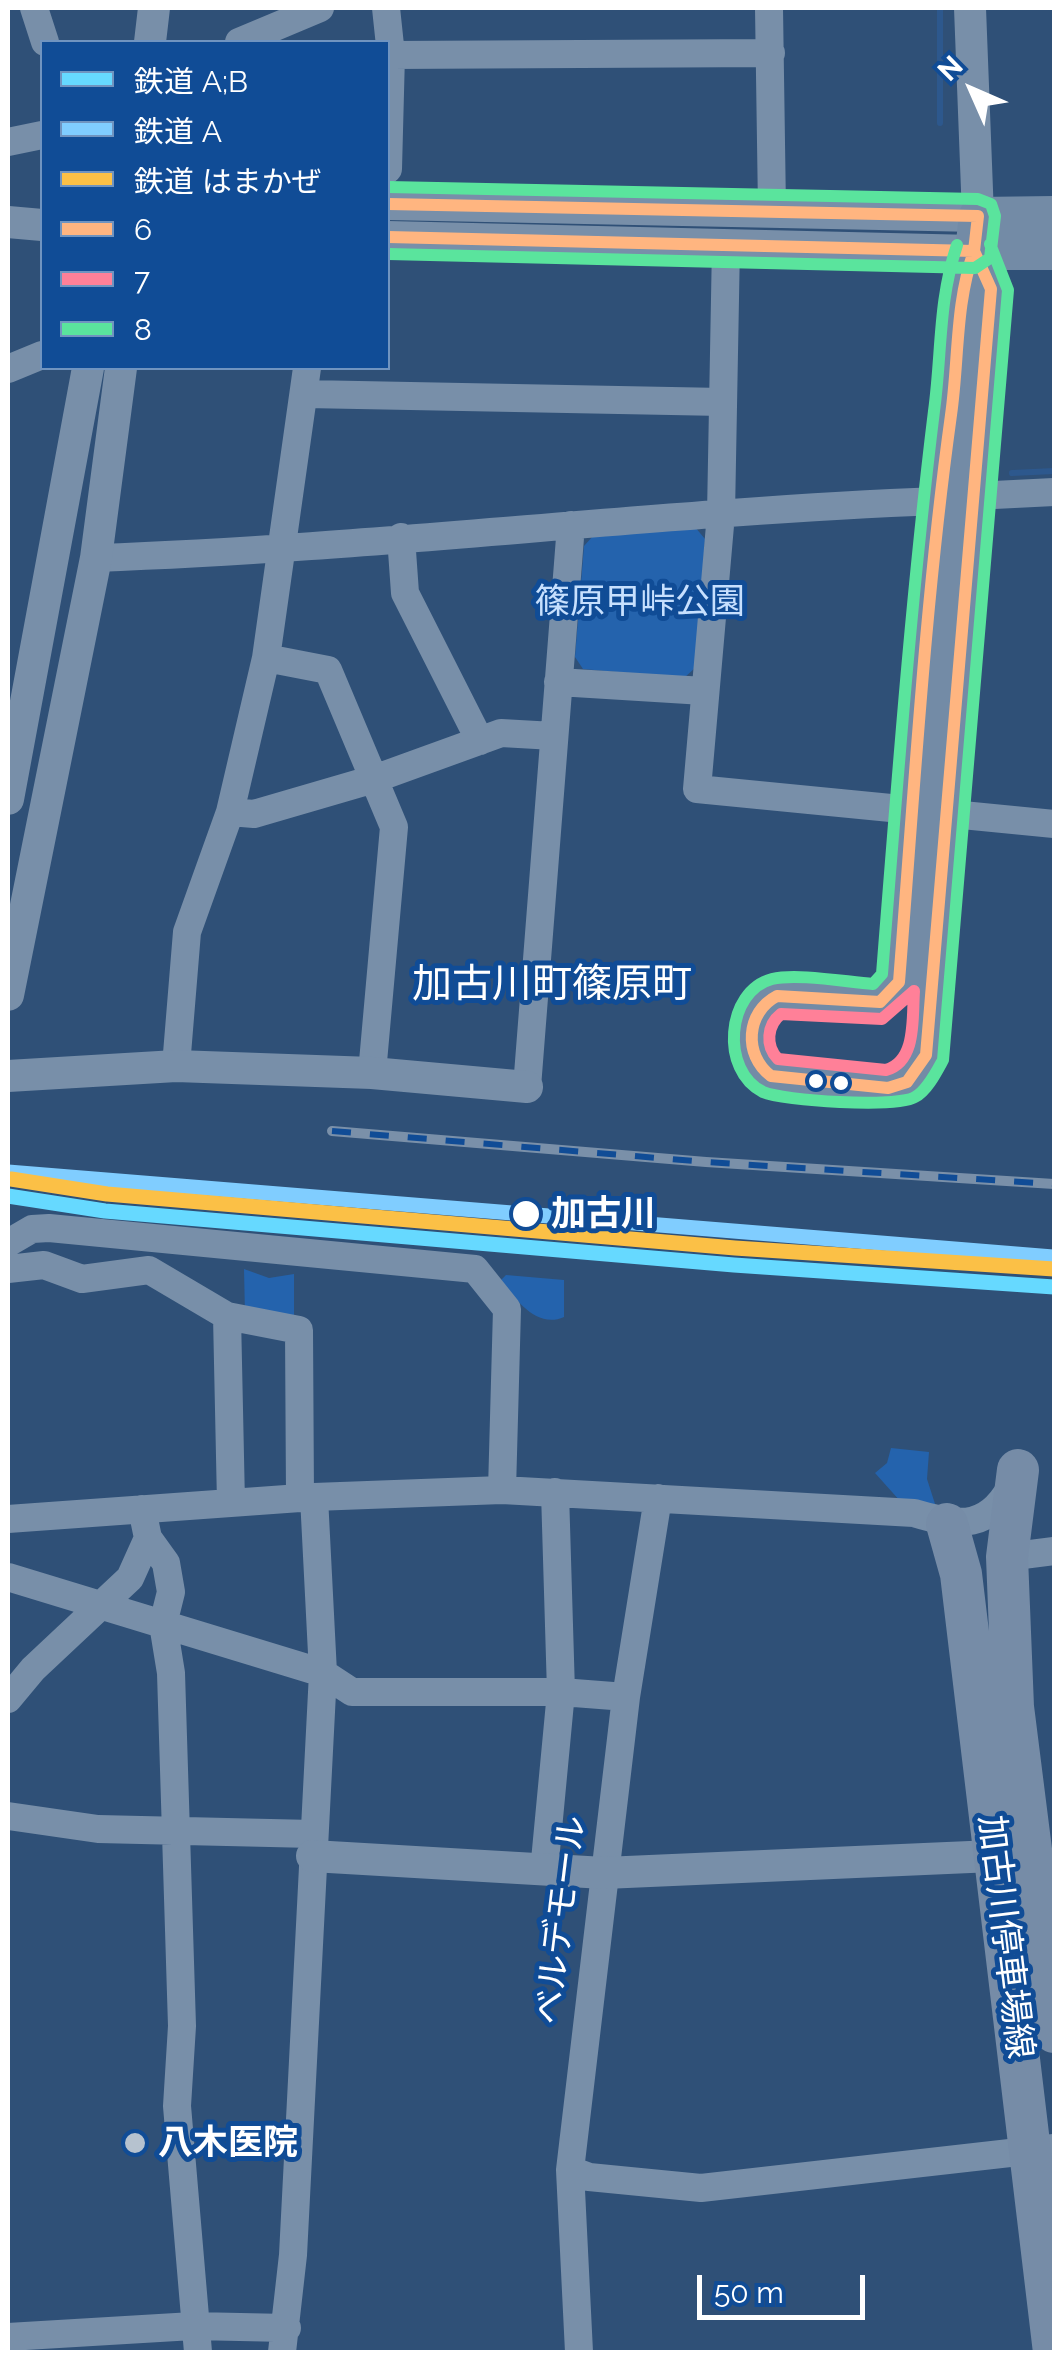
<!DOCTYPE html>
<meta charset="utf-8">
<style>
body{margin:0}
#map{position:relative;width:1062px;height:2360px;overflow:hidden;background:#2f5077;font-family:Raleway,"Noto Sans JP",sans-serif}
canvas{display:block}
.frame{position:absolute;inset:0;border:10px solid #fff;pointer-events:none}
.legend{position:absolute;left:40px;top:40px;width:350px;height:330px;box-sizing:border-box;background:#104c96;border:2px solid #7094c0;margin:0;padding:12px 18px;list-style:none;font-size:30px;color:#fff}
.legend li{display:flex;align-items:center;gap:20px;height:50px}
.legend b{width:50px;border:2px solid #7094c0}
.north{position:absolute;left:922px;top:40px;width:100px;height:100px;-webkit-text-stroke:8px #104c96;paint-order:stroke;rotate:315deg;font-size:28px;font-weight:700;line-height:40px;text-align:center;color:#fff}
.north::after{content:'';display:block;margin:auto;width:35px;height:45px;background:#fff;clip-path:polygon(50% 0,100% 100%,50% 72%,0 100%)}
.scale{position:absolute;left:697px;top:2275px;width:168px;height:45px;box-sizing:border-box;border:5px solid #fff;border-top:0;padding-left:12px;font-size:30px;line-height:35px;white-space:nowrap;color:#fff;-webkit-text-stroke:8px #104c96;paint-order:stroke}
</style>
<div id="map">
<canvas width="1062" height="2360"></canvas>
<div class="frame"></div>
<ul class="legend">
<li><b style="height:12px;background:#66d9ff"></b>鉄道 A;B</li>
<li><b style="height:12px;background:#80cdff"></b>鉄道 A</li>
<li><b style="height:12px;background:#fbc046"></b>鉄道 はまかぜ</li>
<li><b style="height:12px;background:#ffb580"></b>6</li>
<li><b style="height:12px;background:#ff8098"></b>7</li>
<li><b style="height:12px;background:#5ae49d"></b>8</li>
</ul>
<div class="north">N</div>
<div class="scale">50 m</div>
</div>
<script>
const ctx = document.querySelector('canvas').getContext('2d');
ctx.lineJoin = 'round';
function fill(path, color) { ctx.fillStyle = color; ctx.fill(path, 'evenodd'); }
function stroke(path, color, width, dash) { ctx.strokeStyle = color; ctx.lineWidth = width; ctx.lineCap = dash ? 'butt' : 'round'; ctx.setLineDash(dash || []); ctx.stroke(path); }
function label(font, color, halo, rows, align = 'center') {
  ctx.font = font + ' Raleway,"Noto Sans JP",sans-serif'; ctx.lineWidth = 10; ctx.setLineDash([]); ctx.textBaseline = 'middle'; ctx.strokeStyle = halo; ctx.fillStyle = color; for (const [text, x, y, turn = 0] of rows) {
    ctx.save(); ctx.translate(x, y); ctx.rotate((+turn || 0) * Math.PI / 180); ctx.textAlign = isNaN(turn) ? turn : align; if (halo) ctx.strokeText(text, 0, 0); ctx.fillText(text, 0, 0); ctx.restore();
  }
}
fill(new Path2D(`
 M695,527l10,12 -9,128 -12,11 -101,-9 -8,-12 9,-111 9,-10z
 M244,1269l25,9 25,-4v50l-49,-9z
 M506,1275l58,5v37c-27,12 -48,-17 -63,-37z
 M891,1448l38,4 -2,27 9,28 -35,-5 -26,-29 12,-10z`), '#2463ad');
stroke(new Path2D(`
 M940,123v-115
 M1012,473l42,-2`), '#2d588d', 6);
stroke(new Path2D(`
 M34,8l11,34
 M386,8l5,47 380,-2
 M769,8l3,201
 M239,42l81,-34
 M8,142l34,-7
 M388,169l3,-114
 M726,245l-5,269 -24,275 357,35
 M8,369l34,-14
 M306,394l417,8
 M974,496l80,-4
 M401,537l4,56 75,148
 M96,558c281,-10 561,-46 842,-57
 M266,658l62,12 66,157 -22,246
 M558,682l146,9
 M230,812l24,2 120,-35 127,-46 53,3
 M176,1066l11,-134 43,-120 36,-154 41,-290
 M527,1087l44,-562
 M8,1243l24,-14 17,-1 426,41 32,40 -5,181
 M8,1269l36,-4 38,14 67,-9 78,46 72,14 1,168
 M227,1316l4,187
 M142,1509l6,29 18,25 5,29 -8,32 8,49 11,353 -5,80 21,246
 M8,1519l306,-22 188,-7 412,23c46,14 76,17 100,-32
 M1007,1557l47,-6
 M8,1577l315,96 29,19h209l65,5
 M8,1699l25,-30 97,-91 18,-40
 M8,1816l90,13 215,5
 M544,1871l17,-179 -6,-200
 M570,2170l19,7 112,11 353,-40
 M8,2337l185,-11 94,2
 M282,2352l11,-97 30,-582 -9,-176
 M579,2352l-9,-182 56,-473 32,-199`), '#788fa9', 28);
stroke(new Path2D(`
 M150,42l4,-34
 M388,204l590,12 -8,-208
 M8,222l34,3
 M388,237l586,14
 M8,799l80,-431
 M8,995l88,-437 25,-190
 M8,1076l168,-10 196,7 155,14
 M312,1856l292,17 412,-18`), '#788fa9', 32);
stroke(new Path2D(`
 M1054,215l-76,1 -4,35h80
 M974,251l17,38 -65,766 -19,27 -19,6 -117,-12c-29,-14 -25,-71 6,-80l103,6 19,-20 39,-481 14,-91 8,-119z`), '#738ba6', 38);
stroke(new Path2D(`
 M1018,1470l-11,87 6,150 41,325
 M947,1524l14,50 93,778`), '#768ca7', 42);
const rail = new Path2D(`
 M332,1131l374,31 348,22`);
stroke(rail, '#7a90a9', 10);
stroke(rail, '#104c96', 6, [19]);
stroke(new Path2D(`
 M388,204l590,12 -4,35 -586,-14
 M974,251l17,38 -65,766 -19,27 -19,6 -117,-12c-28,-21 -25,-64 6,-80l103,6 19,-20c15,-189 26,-379 52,-567 8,-56 4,-110 23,-164z`), '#ffb580', 12);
stroke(new Path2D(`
 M914,991c-2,27 3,70 -28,79l-108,-11c-13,-13 -11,-34 3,-45l101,5z`), '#ff8098', 12);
stroke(new Path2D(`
 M957,245c-19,57 -15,107 -23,166 -23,187 -37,375 -52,563l-9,10c-27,-2 -76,-11 -101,-5 -46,12 -52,92 -9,113 20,9 134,16 152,5 12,-6 22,-26 28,-37l65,-770 -18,-46
 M388,254l587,14 15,-10 5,-42 -4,-12 -13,-5 -590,-12`), '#5ae49d', 12);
stroke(new Path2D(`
 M8,1196l97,15 629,54 320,22`), '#66d9ff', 15);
stroke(new Path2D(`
 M8,1172l1045,85`), '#80cdff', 15);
stroke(new Path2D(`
 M11,1179l96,15 628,54 319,21`), '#fbc046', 15);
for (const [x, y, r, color] of [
 [816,1081,9,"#fff"],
 [841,1083,9,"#fff"],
 [526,1214,15,"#fff"],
 [135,2143,12,"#b6c2cf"]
]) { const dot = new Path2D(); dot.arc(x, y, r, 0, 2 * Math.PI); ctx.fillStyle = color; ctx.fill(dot); stroke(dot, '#104c96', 4); }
label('35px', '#c7e0fe', '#104c96', [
 ["篠原甲峠公園",640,602]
]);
label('bold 35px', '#fff', '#104c96', [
 ["加古川",551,1214]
], 'left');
label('35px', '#fff', '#104c96', [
 ["ベルデモール",561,1920,-83],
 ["加古川停車場線",1005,1937,83]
]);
label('bold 35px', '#fff', '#104c96', [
 ["八木医院",158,2143]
], 'left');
label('40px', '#fff', '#104c96', [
 ["加古川町篠原町",552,985]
]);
</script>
